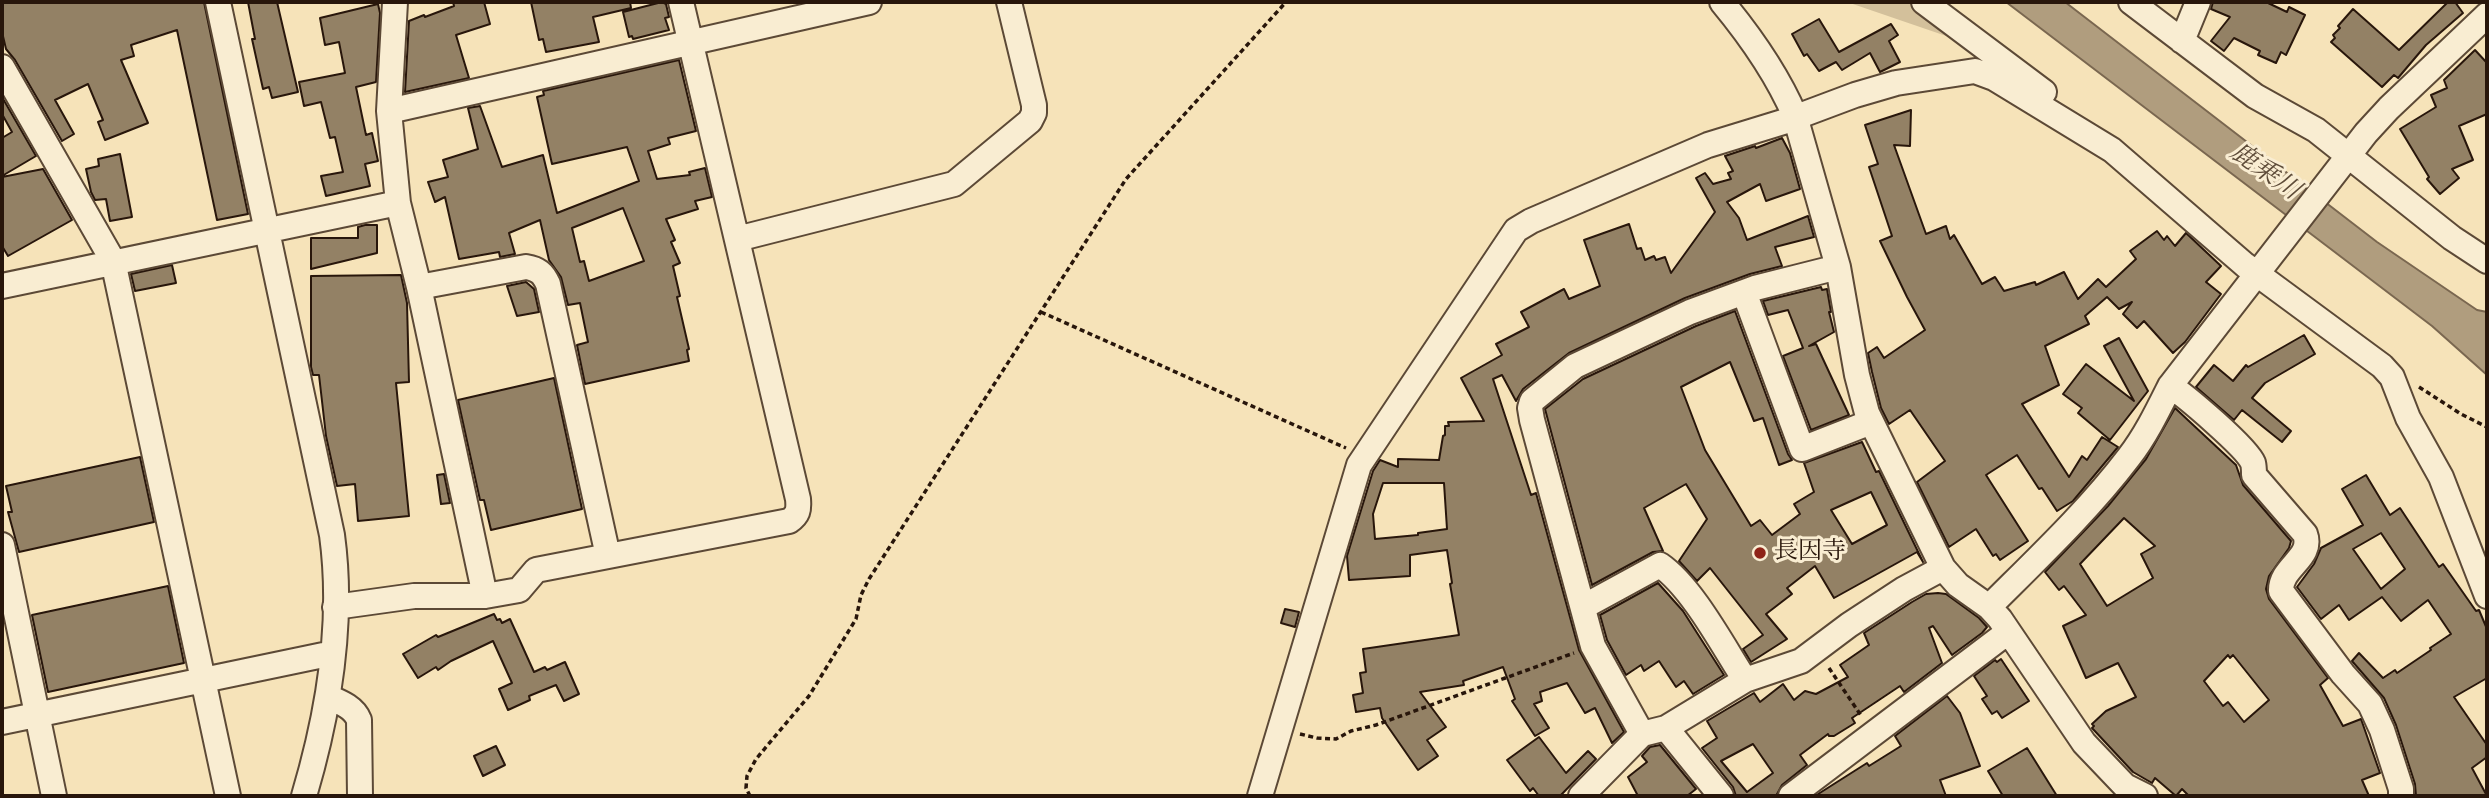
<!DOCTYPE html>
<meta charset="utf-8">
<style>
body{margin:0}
#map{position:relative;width:2489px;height:798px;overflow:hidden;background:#f6e3b9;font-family:"IM FELL English",serif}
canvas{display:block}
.frame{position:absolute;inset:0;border:4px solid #28160b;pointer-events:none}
</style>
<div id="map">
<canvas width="2489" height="798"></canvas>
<div class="frame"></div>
</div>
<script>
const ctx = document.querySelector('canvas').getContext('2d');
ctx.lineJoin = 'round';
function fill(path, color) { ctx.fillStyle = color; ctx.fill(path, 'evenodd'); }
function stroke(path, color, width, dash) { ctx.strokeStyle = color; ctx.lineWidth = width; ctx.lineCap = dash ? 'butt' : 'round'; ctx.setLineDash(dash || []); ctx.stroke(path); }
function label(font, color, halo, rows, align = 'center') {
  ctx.font = font + ' "IM FELL English","Noto Serif JP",serif'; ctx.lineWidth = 6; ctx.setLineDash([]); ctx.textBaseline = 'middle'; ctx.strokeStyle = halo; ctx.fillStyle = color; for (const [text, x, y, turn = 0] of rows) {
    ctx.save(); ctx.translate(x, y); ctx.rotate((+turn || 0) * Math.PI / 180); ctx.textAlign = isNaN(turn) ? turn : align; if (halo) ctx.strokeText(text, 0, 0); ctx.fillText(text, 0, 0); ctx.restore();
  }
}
fill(new Path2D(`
 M1847,2h66l42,37z`), '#d3c09b');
const water = new Path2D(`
 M2006,2h59l312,240 100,68 10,2v63l-55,-49z`);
fill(water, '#b09d7e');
stroke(water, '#7a6750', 2);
const building = new Path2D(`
 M2,2h202l44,212 -31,6 -40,-190 -46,15 3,11 -13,4 27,63 -43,17 -7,-18 5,-2 -15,-36 -33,16 19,34 -12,7 -47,-81 -9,-11 -4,-17z
 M248,2h29l21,90 -26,6 -3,-11 -6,2 -11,-50h3z
 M453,2h31l6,22 -34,11 13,43 -64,14 4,-71 15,-6 1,2 29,-11z
 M531,2h99l1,6 -38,9 6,25 -53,10 -3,-13 -4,1z
 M662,2l4,2 3,13 -4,1 4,12 -36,9 -1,-3 -3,1 -6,-25z
 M2213,2h53l21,10 2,-5 16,8 -19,40 -5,-3 -5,11 -18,-8 2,-4 -26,-13 -10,13 -13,-10 19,-24 -19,-8z
 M2448,2h7l8,11 -37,32 -28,33 -4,-3 -12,12 -51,-45 4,-4 -2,-3 7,-7 -2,-2 15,-17 46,41z
 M378,4l2,9 -4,69 -20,5 10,48 6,-2 6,28 -13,3 5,22 -44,10 -5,-20 22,-4 -8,-35 -5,1 -9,-36 -17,4 -5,-24 46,-9 -6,-31 -14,3 -5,-27z
 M1819,19l20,33 52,-28 7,11 -9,6 11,21 -20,10 -10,-19 -28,17 -6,-8 -17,9 -12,-17 -3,2 -12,-22z
 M2475,50l12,13v51l-28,12 14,34 -21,9 7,9 -19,16 -13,-15 2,-2 -29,-48 36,-22 -5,-12 16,-7 -3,-8z
 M679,60l17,71 -28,7 2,6 -22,7 9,28 33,-4 -1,-3 16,-4 7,29 -17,4 3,8 -32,10 9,21 -4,2 9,21 -7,3 7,30 -3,1 12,52 -2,1 2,11 -104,23 -8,-39 11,-3 -8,-39 -12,2 -7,-28 -12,-17 -9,-40 -31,13 6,21 -15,3 -1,-5 -40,7 -14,-62 -10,5 -7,-20 20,-5 -5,-17 35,-11 -10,-41 12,-2 22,61 41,-12 14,58 82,-32 -12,-34 -75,17 -15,-67 7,-2 -1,-4zM623,208l21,53 -55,20 -5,-20 -4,1 -8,-34z
 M2,97l34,59 -34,20v-38l10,-6 -10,-18z
 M1911,110l-1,36 -16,-1 32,89 20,-8 4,13 4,-4 28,49 13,-7 9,14 31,-9 1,3 28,-13 14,27 20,-20 8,8 30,-28 -6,-8 27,-20 7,9 3,-4 8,10 11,-13 35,33 -15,16 15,12 -36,48 -12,11 -29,-32 -7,7 -14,-14 9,-12 -13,7 -12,-12 -22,19 4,8 -44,22 14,39 -37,19 47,73 13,-21 5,4 15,-23 16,10 -45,54 -16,10 -15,-23 -3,1 -22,-34 -31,20 42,66 -28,19 -4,-6 -3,2 -17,-27 -27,18 -32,-65 28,-21 -35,-51 -21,14 -8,-16 -9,-36 -4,-19 9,-6 7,11 41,-28 -18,-33 -27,-56 12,-5 -23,-69 9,-3 -13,-39z
 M1782,138l8,15 10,36 -34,12 -6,-17 -33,18 12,16 8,22 61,-24 6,21 -39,10 7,19 -32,8 -65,24 -116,55 -46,36 -7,12 -14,-26 -9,4 38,116 5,-2 43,157 45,82 -12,11 -17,-35 -10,5 -18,-30 -27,9 2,9 -8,3 15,24 -14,8 -23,-35 3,-2 -12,-32 -40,14 1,4 -44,7 26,35 -19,13 11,16 -20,14 -36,-52 -2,-10 -24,4 -3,-17 10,-2 -3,-20 6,-1 -3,-23 96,-14 -9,-51 2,-1 -5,-33 -37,5v21l-61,4 -2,-24 26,-85 7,-11 18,7v-8l41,1 4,-24 2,-1v-9h4l-1,-4 36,-1 -23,-43 41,-23 -6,-11 33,-17 -8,-15 43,-23 5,10 31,-13 -16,-46 45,-16 8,25 4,-1 4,12 9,-4 2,4 9,-3 6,16 44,-61 -19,-34 9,-5 8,11 18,-5 -3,-6 5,-2 -8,-15 30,-10 1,2zM1383,483h61l3,46 -29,4v2l-43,4 -2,-25z
 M120,154l12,63 -22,4 -4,-22 -11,1 -4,-8 -5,-23 13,-3 -1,-7z
 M43,169l29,51 -64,36 -6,-10v-69z
 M365,225h12v28l-66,16v-31h47v-11z
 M172,265l4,18 -41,8 -4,-17z
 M401,275l6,28 2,79 -13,1 13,133 -51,5 -3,-37 -18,2 -11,-50 -7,-61h-6l-2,-8v-91z
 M526,282l8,7 5,23 -22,4 -10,-30z
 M1821,287l1,3 5,-1 4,23h-2l5,20 -25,14 7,-2 33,71 -38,15 -28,-74 20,-8 -15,-38 -20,5 -5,-14z
 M1735,311l53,143 4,6 -13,5 -16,-47 -9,3 -24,-59 -49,25 24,63 46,76 9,-6 12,15 28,-21 -6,-10 20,-12 -10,-29 58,-21 14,30 3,-1 44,91 -6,-10 -83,46 -19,-32 -28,22 5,6 -26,20 21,25 -36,23 -8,-13 20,-14 -53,-67 -13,13 -18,-20 28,-42 -21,-35 -42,24 19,43 -10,1 -61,33 -47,-176 38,-30 113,-53zM1871,492l16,33 -35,19 -21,-34z
 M2304,335l11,19 -50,29 -13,15 39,33 -9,11 -40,-32 -8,10 -38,-33 18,-22 19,16 13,-16 2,2z
 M2119,338l29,53 -38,49 -32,-27 4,-5 -19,-14 23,-30 48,37 -30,-55z
 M554,378l28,131 -91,21 -7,-30h-4l-22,-100z
 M2175,408l61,57 7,20 48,56 -2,7 -20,28 -3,13 3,10 59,79 -8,7 23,41 18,-7 19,54 -18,7 7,16h-180l-7,-7 -6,7 -21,-18 -3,5 -19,-11 -41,-44 2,-2 -2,-2 14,-13 30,-14 -18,-34 -32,15 -23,-52 23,-11 -22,-29 -5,4 -14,-18 63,-66 38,-47zM2124,518l31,28 -14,8 12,24 -46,28 -27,-42zM2228,655l2,3 3,-3 36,45 -25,22 -16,-20 -5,4 -19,-25z
 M140,457l14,65 -135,30 -11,-40h4l-6,-26z
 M444,474l6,29 -9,1 -4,-29z
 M2366,475l24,40 10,-7 39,59 4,-3 33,47 3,-1 8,19v49l-33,19 33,48v12l-15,11 15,28h-71l-1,-12 -19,-59 -12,-27 -32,-37 7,-8 24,25 12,-8 2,3 34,-23 -1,-2 21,-14 -23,-34 -27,21 -19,-24 -33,23 -10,-15 -18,14 -24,-32 17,-23 7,-16 42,-23 -21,-36zM2381,533l24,36 -24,20 -28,-40z
 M1658,583l25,28 41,64 -31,19 -9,-13 -8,6 -17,-26 -15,10 -3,-6 -15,10 -19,-35 -7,-25z
 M168,586l16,77 -136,29 -16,-77z
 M1938,593l8,1 33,24 8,9 -5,6 -30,22 -19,-29 -4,2 13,35 -38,29 -4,-6 -48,32 3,5 -21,13h-5l-1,-2 -28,21 7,10 -25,20 -6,11h-40l-3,-9 -31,-39 15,-10 -10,-17 47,-28 6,9 23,-18 11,16 11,-9 11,3 32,-17 -8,-12 29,-20 -5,-12 48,-31 14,-8zM1753,744l20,29 -26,19 -26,-31z
 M1285,609l14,3 -4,15 -14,-4z
 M494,614l3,6 3,-1 2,4 8,-4 24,53 11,-5 2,3 18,-8 14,32 -15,7 -8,-16 -27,11 1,4 -22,10 -9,-21 13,-6 -19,-42 -42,20 -13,9 -2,-3 -18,11 -15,-24 33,-19 2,2z
 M2001,659l28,42 -27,17 -5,-7 -5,3 -10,-15 5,-3 -13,-20 21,-16 2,2z
 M1947,696l13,17 20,53 -40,14 6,16h-131l52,-33 2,3 32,-20 -6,-10z
 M1539,737l27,36 22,-22 8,8 -36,37h-21l-6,-8 -3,3 -23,-31z
 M1660,745l36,44 -9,7h-49l-10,-19 19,-15 -5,-6 8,-9z
 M496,746l9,19 -22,11 -9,-20z
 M2027,748l30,48h-54l-15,-25z`);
fill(building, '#938165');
stroke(building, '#28160b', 2);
const street = new Path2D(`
 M218,2l114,533c12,88 -3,177 -28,261
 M395,2l-6,109 9,92 21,84 107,-20c12,2 17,6 22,17l60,272
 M1722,2c29,35 55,72 73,114l43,151 19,108 10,38 76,155 15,17 31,22 11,12 84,124 41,43 20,10
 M1924,2l120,90
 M2131,2l124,94 61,34 136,108 35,23
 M2182,41l16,-39
 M2,67l111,194 115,535
 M389,111l480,-109
 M737,239l217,-55 76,-63 4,-8v-8l-25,-103
 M2,286l396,-83
 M419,287l66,309
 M1744,292l58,157 69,-27
 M2170,386c15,9 77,62 83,77 1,4 1,8 1,12l51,59c9,24 -25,33 -24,57l62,83 27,30 12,26 19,59v7
 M2,545l52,251
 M335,607l79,-11h71l34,-6 17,-20 253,-49c9,-6 10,-11 9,-22l-117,-497
 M1583,607l77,-42c32,22 63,81 85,115
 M1989,607c48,-48 99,-96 140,-150 17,-22 29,-47 41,-71l196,-253 23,-25 98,-93
 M328,697c12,5 26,10 31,23l1,76
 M2,722l331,-69
 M1666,728l55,68
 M1642,734l-49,-88 -61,-226 -2,-12 2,-7 43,-35 115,-54 65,-24 83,-21
 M1260,796l99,-331 157,-235 15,-9 177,-76 75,-23 72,-27 41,-12 79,-12 19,7 118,72 133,115 137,101 10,11 16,41 33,59 46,119
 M1581,796l61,-62 24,-6 79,-48 56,-19 48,-36 55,-36 39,-21
 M1791,796l217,-164`);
stroke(street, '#5c4936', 28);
stroke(new Path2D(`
 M1041,312l305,136
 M2419,387l42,27 26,13
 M1829,668l33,49
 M1300,734l17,4 19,1 15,-8 25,-6 198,-72
 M750,796l-4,-8 1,-12 9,-17 53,-63 47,-77 5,-24 8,-16 257,-400 160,-177`), '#28160b', 3.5, [5, 3.5]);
stroke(street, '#f9edd2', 24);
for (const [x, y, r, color] of [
 [1760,553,7,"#8f2418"]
]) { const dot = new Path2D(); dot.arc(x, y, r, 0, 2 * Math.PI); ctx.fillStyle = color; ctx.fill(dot); stroke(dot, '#f9edd2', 2.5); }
label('24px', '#28160b', '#f9edd2', [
 ["長因寺",1774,553]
], 'left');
label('italic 26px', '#5e4c39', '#f9edd2', [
 ["鹿乗川",2264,173,35]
]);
</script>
